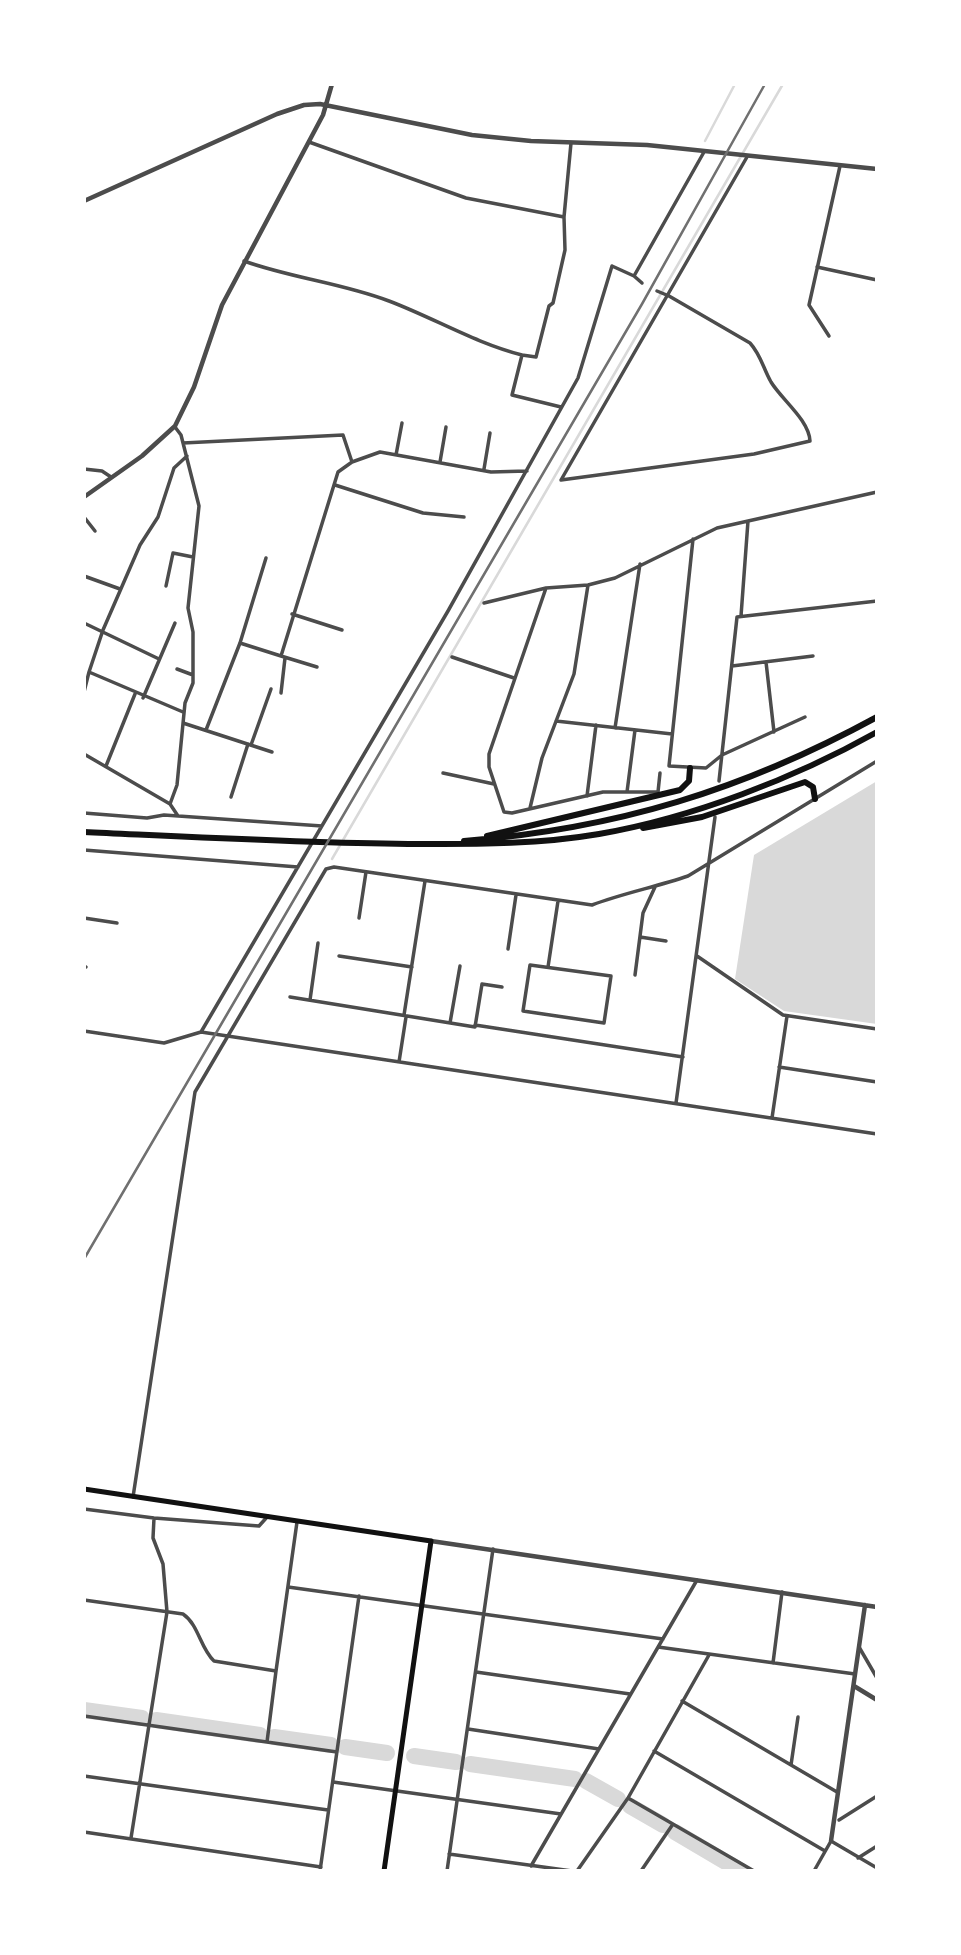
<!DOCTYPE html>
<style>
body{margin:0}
#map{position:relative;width:961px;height:1955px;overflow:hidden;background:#fff;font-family:"DM Sans",sans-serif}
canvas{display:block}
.frame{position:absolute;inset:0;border:86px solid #fff;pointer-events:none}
</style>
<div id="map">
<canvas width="961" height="1955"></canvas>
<div class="frame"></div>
</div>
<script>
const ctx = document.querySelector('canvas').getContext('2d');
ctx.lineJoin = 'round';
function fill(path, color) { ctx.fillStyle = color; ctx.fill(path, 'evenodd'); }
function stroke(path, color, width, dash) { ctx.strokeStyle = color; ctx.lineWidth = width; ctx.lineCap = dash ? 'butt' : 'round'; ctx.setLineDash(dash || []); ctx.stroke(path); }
fill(new Path2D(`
 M877,781v243l-93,-13 -49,-32 19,-124z`), '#d9d9d9');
stroke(new Path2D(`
 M705,141l30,-57
 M332,859l451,-775`), '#d9d9d9', 2.5);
stroke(new Path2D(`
 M84,1710l58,8
 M156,1720l104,15
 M274,1737l57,8
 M345,1747l42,6
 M414,1756l42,6
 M470,1764l105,15
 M586,1781l32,18
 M630,1806l33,19
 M675,1832l66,39`), '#d9d9d9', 16);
stroke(new Path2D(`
 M309,142l157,56 98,19 7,-74
 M244,261c47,17 98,22 145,40 45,17 86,42 133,54l-10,40 49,12
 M817,267l60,13
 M634,276l8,7
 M657,291l12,5 81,47c11,12 13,25 21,39 11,18 38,38 39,59l-56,13 -193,26 186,-323
 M829,336l-20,-31 31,-139
 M522,355l14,2 13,-51 4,-3 12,-53 -1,-33
 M183,443l160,-8 9,27
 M396,455l6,-32
 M440,462l6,-35
 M84,469l18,2 9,6
 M484,469l6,-36
 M335,485l88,28 41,4
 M84,517l11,14
 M693,539l-24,227 37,2 16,-13 83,-38
 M84,576l36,13
 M166,586l7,-33 20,4
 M484,603l62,-15
 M292,614l50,16
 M741,616l7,-95
 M84,623l75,36
 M240,643l41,13 57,-184 14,-10 28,-10 111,20 36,-1
 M281,656l36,11
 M452,657l62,21
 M766,662l8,70
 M732,666l81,-10
 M177,669l16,6
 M89,672l14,-42 37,-85 18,-28 16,-49 13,-12
 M84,692l5,-20 94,40
 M281,693l4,-35
 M143,698l32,-75
 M556,721l116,13
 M183,723l89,29
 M615,728l25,-164
 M206,730l34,-87 26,-85
 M251,745l20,-56
 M84,754l86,50 8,12
 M106,766l29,-72
 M443,773l51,11
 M660,773l-2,19h-55l-91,21 -8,-1 -15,-45v-13l57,-166 42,-3 27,-7 102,-50 160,-36
 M719,781l18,-164 140,-16
 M627,792l8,-62
 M587,796l9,-71
 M231,797l17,-53
 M170,804l7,-19 8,-82 8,-20v-51l-5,-24 11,-102 -18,-71 -6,-8
 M530,808l12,-50 32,-84 14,-89
 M84,813l63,5 17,-3 158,11
 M84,850l214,17
 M84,918l33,5
 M359,918l7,-46
 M640,937l26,4
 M508,949l8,-54
 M339,956l73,11
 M697,956l86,59 94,14
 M530,965l81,11 -7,47 -81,-12z
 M84,966l2,1
 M548,967l10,-66
 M635,975l8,-62 12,-26
 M290,997l185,30 7,-43 20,3
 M310,1000l8,-57
 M404,1015l21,-134
 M450,1023l10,-57
 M475,1025l208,32
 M84,1031l80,12 37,-11 676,102
 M201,1032l247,-421 130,-233 34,-112 22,10 70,-124
 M399,1062l7,-45
 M779,1067l98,15
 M676,1103l39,-286
 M772,1118l15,-102
 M133,1497l62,-405 131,-223 8,-2 258,38c32,-12 64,-18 96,-29l189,-115
 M84,1509l70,9 105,8 9,-10
 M288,1587l375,52
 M84,1600l99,14c16,11 17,34 31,47l62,10 21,-149
 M658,1647l197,27
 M859,1647l18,31
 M773,1663l9,-71
 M476,1672l154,22
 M682,1701l155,91
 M84,1716l253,36
 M468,1729l131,20
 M267,1742l9,-71
 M654,1751l171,100
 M791,1765l7,-48
 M84,1776l244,34
 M333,1782l228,32
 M628,1798l126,73
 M839,1820l38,-24
 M84,1832l237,35
 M131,1838l36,-226 -4,-48 -10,-26 1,-20
 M449,1854l123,17
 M858,1858l19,-12
 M531,1866l166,-286
 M320,1871l39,-275
 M447,1871l46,-322
 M577,1871l51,-73 81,-143
 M641,1871l32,-47
 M814,1871l17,-30 46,27`), '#4c4c4c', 3.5);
stroke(new Path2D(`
 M84,201l193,-87 27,-9 16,-1 152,31 59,6 116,4 230,24
 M84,497l58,-41 33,-30 19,-39 28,-82 101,-190 9,-31
 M431,1541l446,66
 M854,1686l23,14
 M831,1841l34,-236`), '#4c4c4c', 4.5);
stroke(new Path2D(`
 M84,1489l347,52 -47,330`), '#111', 5);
stroke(new Path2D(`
 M643,828l59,-11 103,-35 8,5 2,12
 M84,832c108,5 216,11 324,12 64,0 127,1 191,-10 93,-16 196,-56 278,-102
 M487,836l193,-46 9,-9 1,-13
 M464,841c152,-12 279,-51 413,-124`), '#111', 6);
stroke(new Path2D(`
 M84,1259l558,-955 123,-220`), '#707070', 2.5);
</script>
